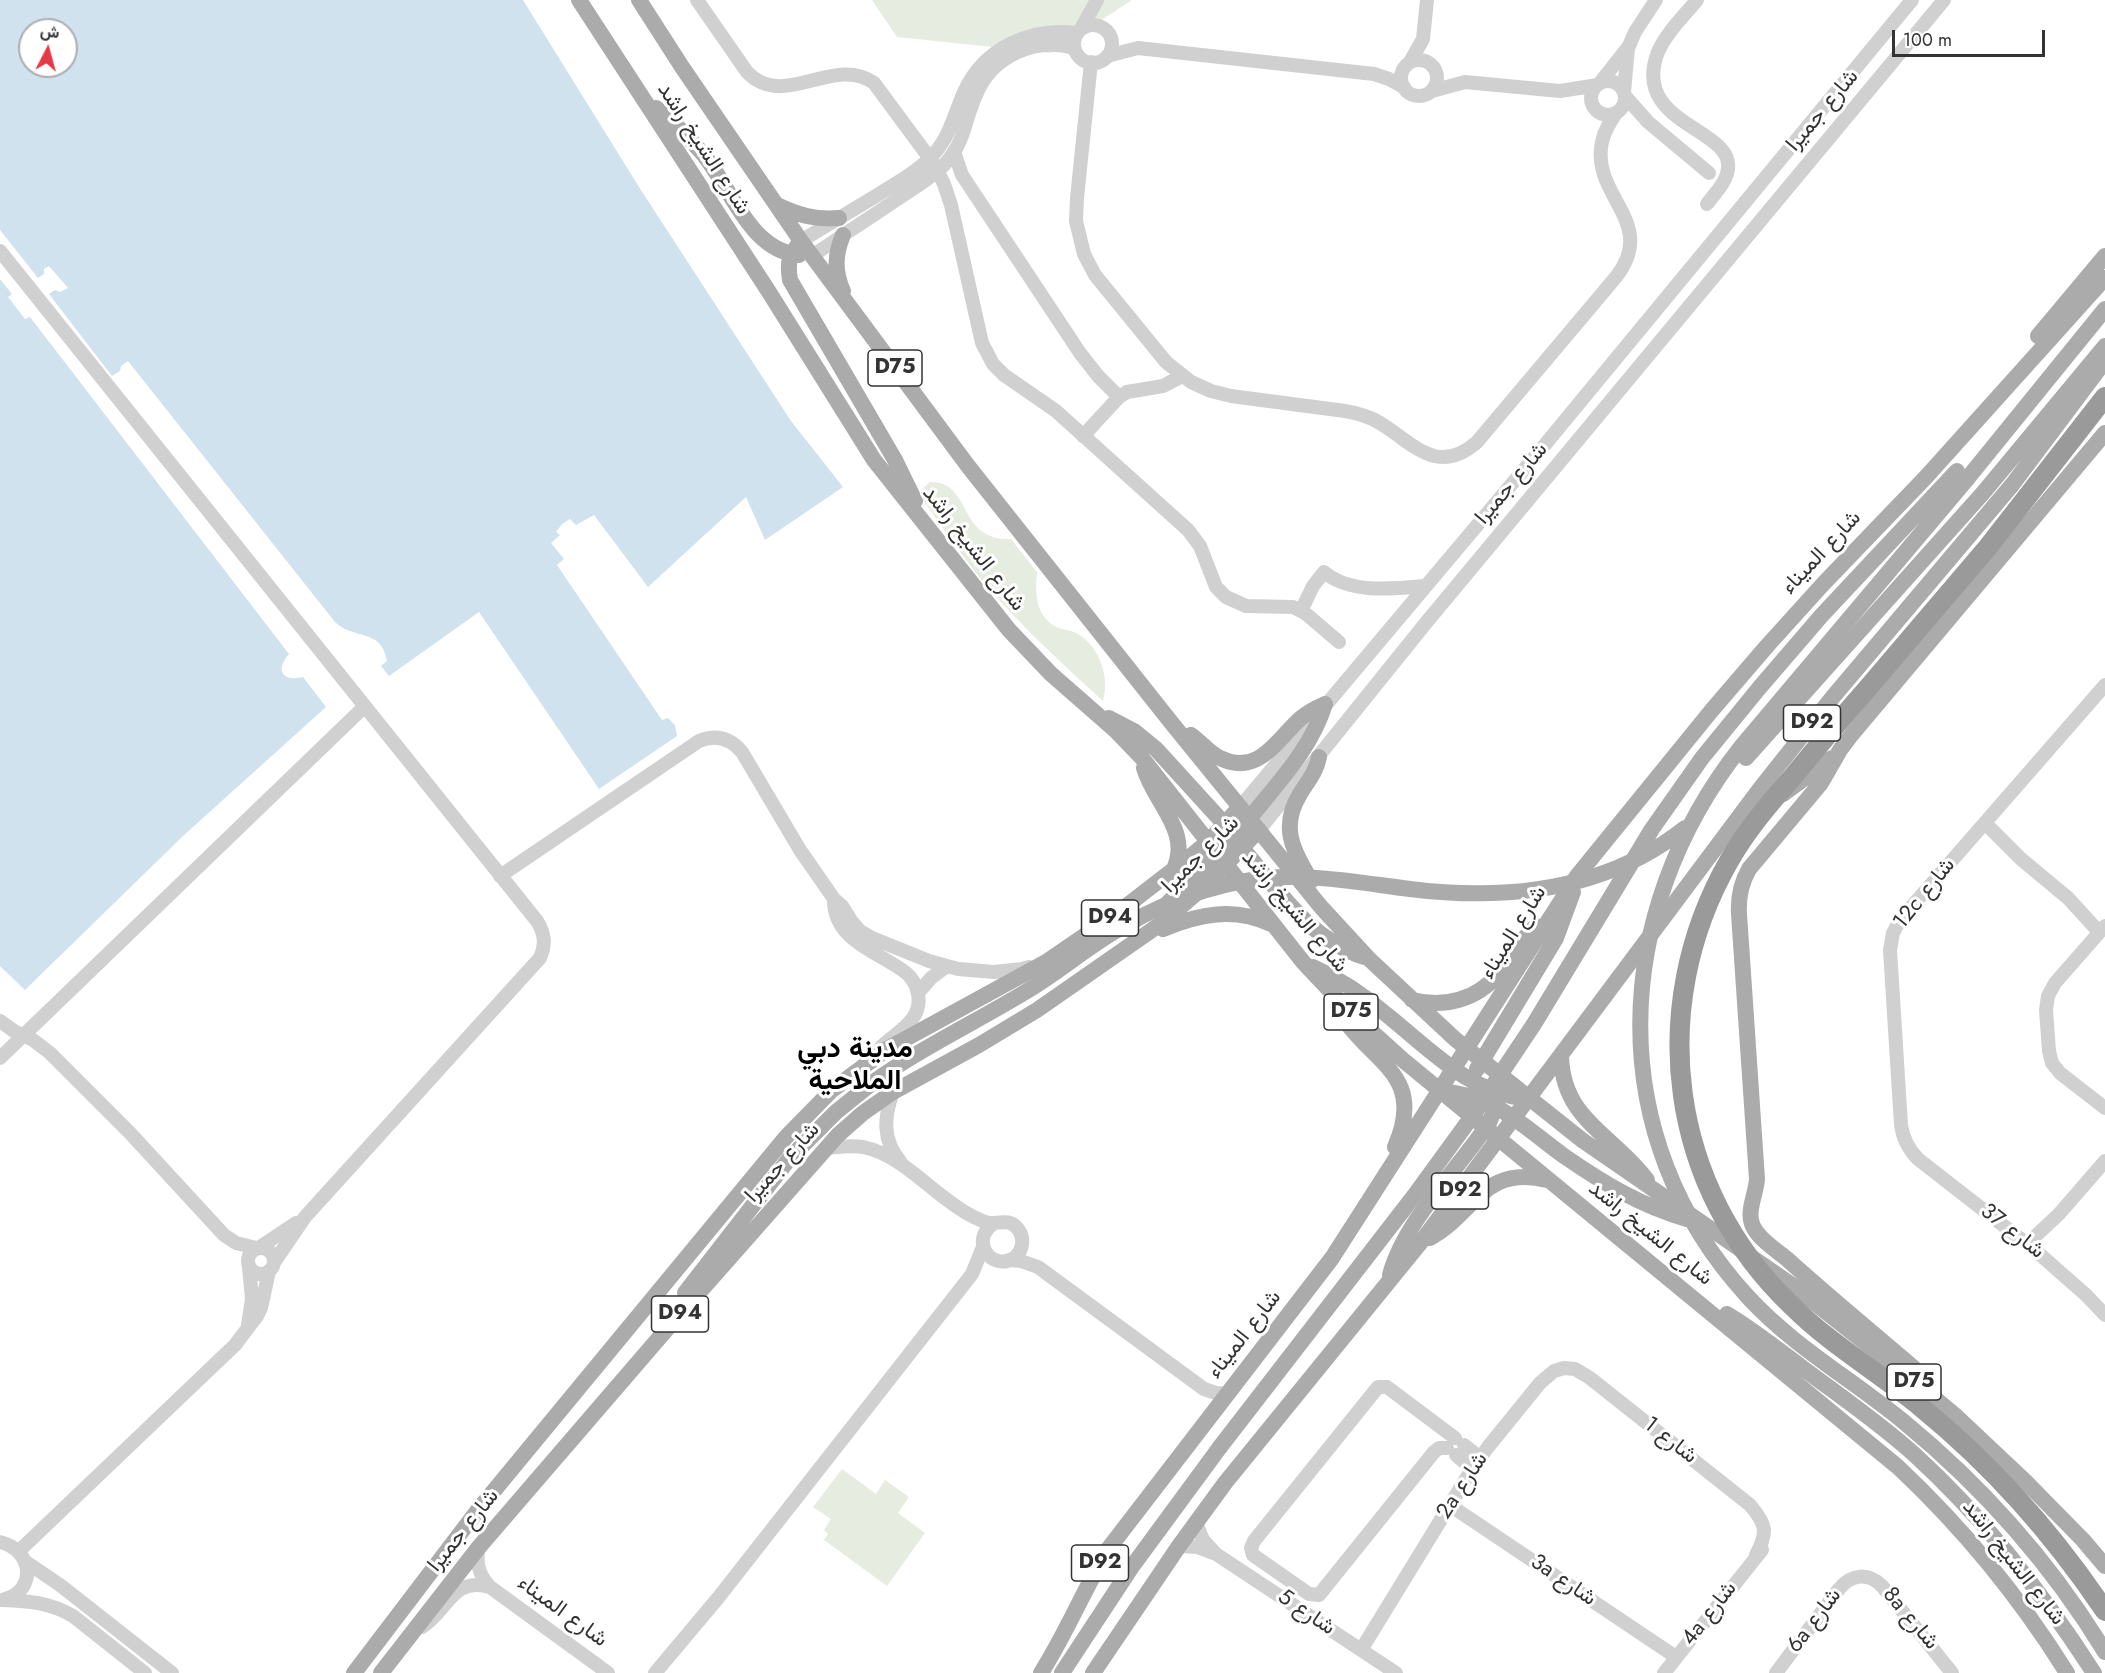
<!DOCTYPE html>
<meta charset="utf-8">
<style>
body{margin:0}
#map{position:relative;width:2105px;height:1673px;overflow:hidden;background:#fff;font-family:Jost,Vazirmatn,sans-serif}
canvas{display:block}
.north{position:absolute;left:18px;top:18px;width:60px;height:60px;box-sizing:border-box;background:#fff;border:2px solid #adadad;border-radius:50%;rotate:6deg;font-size:16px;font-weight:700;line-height:24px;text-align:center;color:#333}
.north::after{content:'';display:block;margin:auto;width:21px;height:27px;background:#e63946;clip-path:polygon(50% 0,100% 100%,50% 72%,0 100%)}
.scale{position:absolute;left:1892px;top:30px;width:153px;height:27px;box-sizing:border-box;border:3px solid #333;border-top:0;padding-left:8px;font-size:18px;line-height:21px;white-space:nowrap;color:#333;-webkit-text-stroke:4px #fff;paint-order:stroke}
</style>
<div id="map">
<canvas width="2105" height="1673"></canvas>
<div class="north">ش</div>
<div class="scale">100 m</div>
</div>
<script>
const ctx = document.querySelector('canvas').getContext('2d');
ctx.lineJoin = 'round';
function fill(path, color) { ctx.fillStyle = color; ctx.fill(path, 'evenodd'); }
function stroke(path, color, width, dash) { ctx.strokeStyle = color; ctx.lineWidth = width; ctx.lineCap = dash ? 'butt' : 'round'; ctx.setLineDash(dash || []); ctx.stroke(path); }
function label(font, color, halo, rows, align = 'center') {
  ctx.font = font + ' Jost,Vazirmatn,sans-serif'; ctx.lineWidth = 6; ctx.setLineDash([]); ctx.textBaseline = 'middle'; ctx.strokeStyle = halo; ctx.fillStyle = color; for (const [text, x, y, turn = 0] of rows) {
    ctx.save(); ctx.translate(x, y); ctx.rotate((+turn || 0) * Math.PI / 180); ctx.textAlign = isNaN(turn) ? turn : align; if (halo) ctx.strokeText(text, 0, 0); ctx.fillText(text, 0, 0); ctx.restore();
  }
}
fill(new Path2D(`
 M872,0h260l-81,53 -154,-16z
 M930,482c43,-1 26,59 81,57l26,33c-2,21 -2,43 19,55 7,3 16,3 22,7 22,13 32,44 25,67 -35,-32 -70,-64 -102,-99 -29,-31 -53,-67 -78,-102l-1,-11z
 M842,1469l34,25 9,-14 24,17 -11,16 27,20 -38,53 -63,-46 4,-6 -4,-4 7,-11 -18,-12z`), '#e6ecdf');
fill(new Path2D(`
 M0,0h523l116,187 152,234 52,66 -78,53 -19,-43 -98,90 -54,-72 -18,10 -6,-6 -8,5 -6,8 4,3 -9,8 13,16 -7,6 105,155 6,-2 7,7 2,11 -78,53 -120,-177 -90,64 -8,-10 6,-5c-6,-34 -32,-20 -52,-39l-207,-261 -7,5 -1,5 -8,5 -63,-82 6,-4 5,2 8,-4 -19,-22 -5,3v5l-6,4 -38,-48zM30,30h36v36h-36z
 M0,279l12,15 -4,3 17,22 5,-2 259,337c-14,16 -7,28 14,23l23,30 -143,129 -158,154 -25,-24z`), '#cfe2ee');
stroke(new Path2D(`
 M697,0l50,72c37,39 87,-18 127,11l60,81 10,20 7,21 31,138 11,21 11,11 52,36 132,119 12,16 16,41 10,10 20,9 47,1 12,6 34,29
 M1697,0c-13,16 -31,33 -39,52 -28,72 75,76 70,116 -1,14 -13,25 -21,36
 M1074 44a19 19 0 1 1 38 0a19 19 0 1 1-38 0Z
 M1081,29l16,-29
 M1107,56l31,-8 236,26 15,5 15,8
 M1401 78a18 18 0 1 1 36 0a18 18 0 1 1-36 0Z
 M1091,62l-14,136 -1,23 8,33 11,21 71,87 25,20 20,9 20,5 114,15c12,2 24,5 35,12 33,20 57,54 97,19l139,-165c43,-55 -26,-81 -14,-135 2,-11 8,-20 14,-29
 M1410,62l13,-23 4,-39
 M1591 98a17 17 0 1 1 34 0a17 17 0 1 1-34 0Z
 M1599,84l30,-38 6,-14 21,-32
 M1432,91l33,-9 95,9 38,-6
 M1624,92l4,-44
 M1625,96l23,26 61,51
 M954,152l8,23 118,178 18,23 21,21
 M801,241c26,-16 52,-31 78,-47 17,-11 35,-20 49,-34 21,-19 25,-43 36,-68 20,-44 66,-65 113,-59
 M0,251l537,670c8,13 9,23 3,37l-235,259 -30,44
 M812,256c28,-19 56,-37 84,-56 16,-11 34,-21 48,-35 22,-24 20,-44 32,-70 16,-39 59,-58 98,-47
 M1083,436l36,-39 8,-5 36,-6 19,-10
 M1301,611l12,-25 11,-14c26,22 69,17 101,14
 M2105,685l-205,235 -7,13 -3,17 11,175c2,14 7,24 17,34l118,92 50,44 19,20
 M1240,807l303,-360 369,-447
 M1985,823l36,36 47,39 31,34
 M1259,830l166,-206 519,-624
 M500,876l199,-135c17,-7 31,-3 43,11l58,98 34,49 8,7 10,16 8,9 12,7 57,23 29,8 36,3 28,-3 7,-2
 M834,899c-1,42 45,53 71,73 14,11 18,32 8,46 -8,12 -22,19 -32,29
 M2105,926l-50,57 -7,13 -2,14 3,41 3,12 8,10 45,35
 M918,993l13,-15 16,-12
 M0,1021l14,10 19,9 17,13 80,80 94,102 12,8 20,5
 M0,1058l364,-351
 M893,1092c-9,25 -11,48 7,69
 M827,1148c12,-1 24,-3 36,-1 43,9 71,50 109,69 6,3 15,8 21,7 11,-1 18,-3 25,6 7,9 5,22 -4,29 -22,14 -45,-17 -21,-34
 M2027,1244l32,-30 46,-53
 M260,1247l36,-24
 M248 1261a13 13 0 1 1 26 0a13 13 0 1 1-26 0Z
 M1009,1260l12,1 17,6 166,122 12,4 13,1
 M248,1325l4,-26 -3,-32
 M1464,1445l16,13
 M1447,1448h-8l-5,4 -115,143 -10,-1 -56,-39 -2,-7 3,-7 124,-154h9l68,51
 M1456,1455l16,14
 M1451,1506l225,151
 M1196,1523l7,17 12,13
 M0,1542c32,7 38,48 5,57
 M1179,1546l18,1 19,7 180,119
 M479,1547c-4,16 0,28 11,40l118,86
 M19,1551l216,-206 22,-29 4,-8 8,-37
 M26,1562l34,23 112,88
 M2,1600c26,1 47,2 71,16l72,57
 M422,1627c26,-16 30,-51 68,-40
 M1361,1650l111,-181 16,-22 52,-64 14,-12 10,-3 11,1 15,9 160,127c17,20 18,27 6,50
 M655,1673l63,-75 254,-324 11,-27
 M1664,1673l98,-123
 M1776,1673l63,-84c12,-15 29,-17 43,-3l70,87`), '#d0d0d0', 14);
stroke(new Path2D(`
 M579,0l190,292 105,168 135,170 42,44 64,56 27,28 161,204 48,51 52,47 495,407c66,62 121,129 169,206
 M639,0l43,67 119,174 167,225 202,255 151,186 47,51 87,81 127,101 210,145 129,102 36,30 68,64 58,59 22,26
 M656,108c17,14 33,29 47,46 28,34 47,97 96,101
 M777,205c21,10 38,15 62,13
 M801,241c-12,15 -14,20 -11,39l105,180 20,41
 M843,291c-9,-20 -8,-37 0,-56
 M2038,336l67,-80
 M1967,479l138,-170
 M1109,718l25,13 22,18 72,79 18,5 13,-3
 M1191,735c10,7 18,18 29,23 39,19 57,-19 81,-40 7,-6 15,-10 24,-14
 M1746,758l237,-265 122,-147
 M1144,768c10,35 49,64 29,103
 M1783,794l49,-36
 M1243,827c30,-40 67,-74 82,-123
 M1208,842h20l14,6c37,43 67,91 122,109
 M1311,881c-17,-30 -32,-53 -11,-87 7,-12 16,-21 19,-37
 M1166,905l58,-58
 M1163,929c36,-15 71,-22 108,-5
 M1313,967c27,12 52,29 74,48 45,36 81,77 141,84
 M1412,1000c32,8 65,0 86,-26 13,-17 22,-34 38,-48
 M1339,1012c32,52 88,61 56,135
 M1561,1056c2,65 52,78 86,124
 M1477,1069l79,-131 17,-46
 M1440,1091c57,5 80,33 124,65 39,27 77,50 123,63
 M1430,1238c45,-25 54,-74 117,-58
 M1390,1275c14,-53 68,-106 99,-152l5,-12 3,-15
 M685,1293l104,-134 47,-47 36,-29
 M1727,1314c30,18 57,40 85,61 35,26 71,51 104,81 69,63 127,138 178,217
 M1916,1370c-43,-37 -87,-73 -129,-111 -11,-9 -30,-21 -35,-35 -5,-14 4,-30 5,-45l-18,-265c-1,-17 2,-31 10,-45l72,-86 19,-33 12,-16 253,-301
 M354,1673l124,-163 308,-373 46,-47 55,-41 159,-87 70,-48 75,-58 17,-14 32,-35
 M381,1673l98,-126 187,-217 172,-195 25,-22 30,-21 86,-47 58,-35 125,-87 45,-39 52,-54
 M1041,1673c26,-41 43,-84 68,-125l223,-290 245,-382 135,-166 55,-64 57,-63 102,-106 179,-199
 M1062,1673l69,-105 89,-121
 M1093,1673l86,-127 46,-63 196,-241 338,-452 73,-92 180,-213 93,-124`), '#ababab', 16);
stroke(new Path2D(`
 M1861,696l127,-149 117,-150`), '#9a9a9a', 20);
stroke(new Path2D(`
 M1967,479l-226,268c-131,166 -140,390 7,550 46,50 105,83 156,125 79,65 148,143 201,230
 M872,1083c49,-35 104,-61 155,-92 30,-18 57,-41 87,-59 39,-24 80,-41 125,-50 58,-12 114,0 171,7 97,12 197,1 275,-61
 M1220,1447l194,-251 62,-85 58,-87 118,-195 50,-71 58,-71 62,-72 135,-144`), '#ababab', 16);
stroke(new Path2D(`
 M1861,696c-24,27 -47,55 -70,83 -23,26 -45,52 -62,82 -84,147 -60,328 63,445 39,39 88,67 130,102 71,58 132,127 183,203`), '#9a9a9a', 20);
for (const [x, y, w] of [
 [895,368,54],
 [1812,723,57],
 [1110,918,57],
 [1351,1012,54],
 [1460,1191,57],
 [680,1314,57],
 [1914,1382,54],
 [1100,1563,57]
]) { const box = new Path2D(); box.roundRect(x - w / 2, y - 18, w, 36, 4.5); ctx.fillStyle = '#fff'; ctx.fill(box); stroke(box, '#333', 1.5); }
label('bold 21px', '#333', null, [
 ["D75",895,368],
 ["D92",1812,723],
 ["D94",1110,918],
 ["D75",1351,1012],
 ["D92",1460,1191],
 ["D94",680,1314],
 ["D75",1914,1382],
 ["D92",1100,1563]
]);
label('22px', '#333', '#fff', [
 ["شارع جميرا",1823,111,-50],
 ["شارع الشيخ راشد",703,149,57],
 ["شارع جميرا",1512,484,-50],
 ["شارع الشيخ راشد",973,549,52],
 ["شارع الميناء",1822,553,-47],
 ["شارع جميرا",1201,855,-45],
 ["12c شارع",1925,894,-51],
 ["شارع الشيخ راشد",1294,912,50],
 ["شارع الميناء",1514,933,-58],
 ["شارع جميرا",783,1163,-48],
 ["شارع 37",2012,1232,38],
 ["شارع الشيخ راشد",1650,1234,39],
 ["شارع الميناء",1245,1335,-52],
 ["شارع 1",1670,1441,38],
 ["2a شارع",1463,1486,-57],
 ["شارع جميرا",464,1531,-51],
 ["شارع الشيخ راشد",2013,1563,52],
 ["3a شارع",1563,1581,34],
 ["شارع الميناء",562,1612,36],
 ["شارع 5",1306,1613,34],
 ["4a شارع",1710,1614,-52],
 ["8a شارع",1910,1619,50],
 ["6a شارع",1815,1621,-53]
]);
label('bold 28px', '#000', '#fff', [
 ["مدينة دبي",855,1050],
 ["الملاحية",855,1082]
]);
</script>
